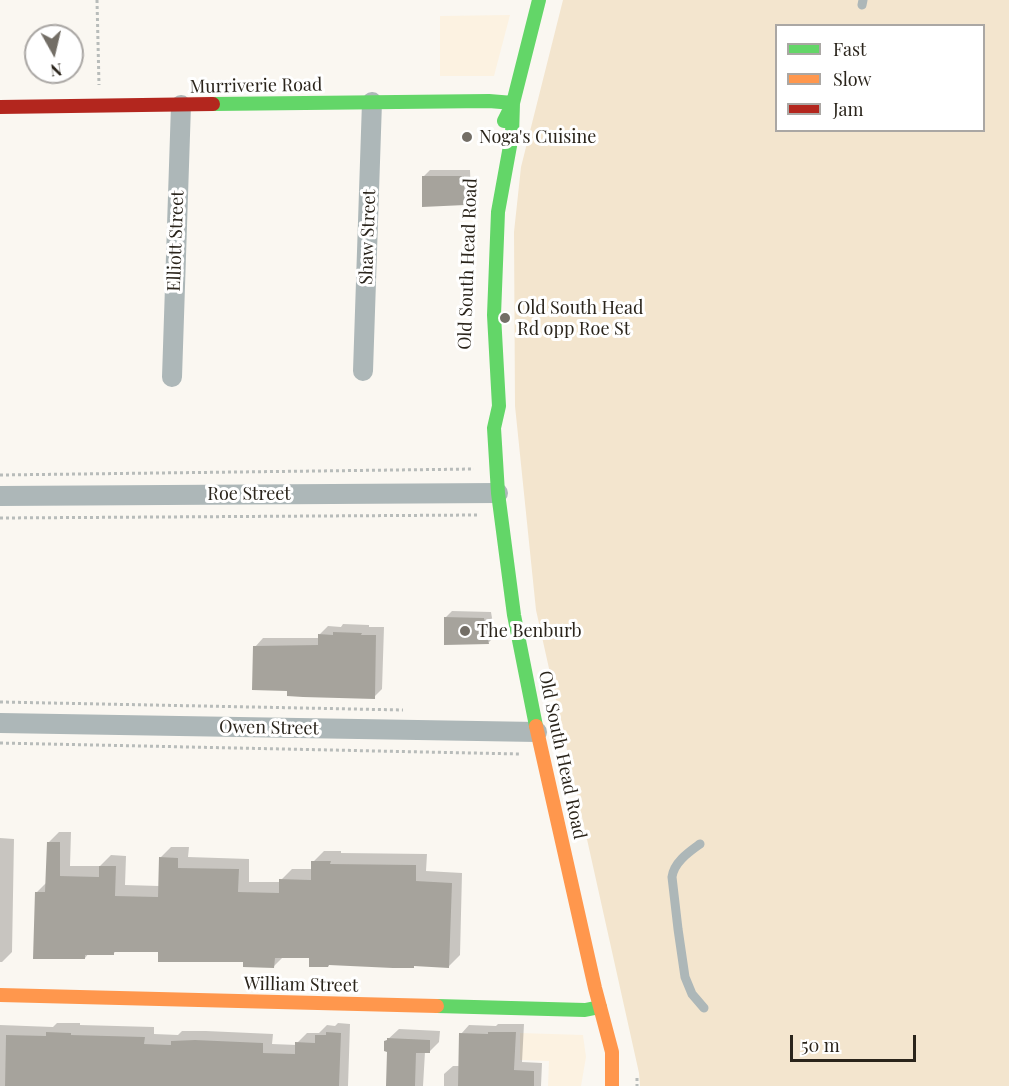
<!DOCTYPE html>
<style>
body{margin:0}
#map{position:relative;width:1009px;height:1086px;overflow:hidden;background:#faf7f1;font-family:"Playfair Display",serif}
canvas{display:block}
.legend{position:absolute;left:775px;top:24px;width:210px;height:108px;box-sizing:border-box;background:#fff;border:2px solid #aaa7a4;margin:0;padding:8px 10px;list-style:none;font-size:18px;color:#2a241b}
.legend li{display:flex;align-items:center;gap:12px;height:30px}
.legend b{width:30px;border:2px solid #aaa7a4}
.north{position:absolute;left:24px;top:24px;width:60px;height:60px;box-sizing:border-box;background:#fff;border:2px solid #aaa7a4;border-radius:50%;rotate:172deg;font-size:16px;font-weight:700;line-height:24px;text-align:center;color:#2a241b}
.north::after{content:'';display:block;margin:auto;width:21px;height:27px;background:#736e66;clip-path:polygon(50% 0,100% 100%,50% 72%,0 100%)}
.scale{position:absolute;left:790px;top:1035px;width:126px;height:27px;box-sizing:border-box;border:3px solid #2a241b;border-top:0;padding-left:8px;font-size:18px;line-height:21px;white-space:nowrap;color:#2a241b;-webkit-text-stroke:4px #fff;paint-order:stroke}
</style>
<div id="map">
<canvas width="1009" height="1086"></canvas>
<ul class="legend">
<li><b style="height:8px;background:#63d668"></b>Fast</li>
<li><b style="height:8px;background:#ff974d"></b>Slow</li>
<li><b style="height:8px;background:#b3261e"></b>Jam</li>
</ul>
<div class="north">N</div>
<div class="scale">50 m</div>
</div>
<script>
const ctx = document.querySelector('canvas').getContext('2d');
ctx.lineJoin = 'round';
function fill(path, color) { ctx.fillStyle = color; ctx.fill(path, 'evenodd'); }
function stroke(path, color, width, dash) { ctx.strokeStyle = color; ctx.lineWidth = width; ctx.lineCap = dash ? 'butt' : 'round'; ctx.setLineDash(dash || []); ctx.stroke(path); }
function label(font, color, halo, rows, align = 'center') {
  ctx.font = font + ' "Playfair Display",serif'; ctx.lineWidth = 6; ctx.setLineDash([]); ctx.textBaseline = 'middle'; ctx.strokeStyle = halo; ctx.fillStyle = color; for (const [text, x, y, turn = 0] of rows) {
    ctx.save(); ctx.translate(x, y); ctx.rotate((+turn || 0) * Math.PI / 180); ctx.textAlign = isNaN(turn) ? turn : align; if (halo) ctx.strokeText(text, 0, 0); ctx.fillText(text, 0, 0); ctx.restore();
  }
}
fill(new Path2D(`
 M510,15l-16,61h-54v-60z
 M520,1033l63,2 3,22 -5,29h-33l1,-25 -29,-1z`), '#fcf2e1');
fill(new Path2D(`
 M563,0h446v1086h-369l-1,-13 -103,-463 -21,-204 -1,-174 7,-65zM776,26h208v104h-208z`), '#f3e5ce');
fill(new Path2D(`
 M430,170h40l1,27 -7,7 -41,-27z
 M452,611l39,1 4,24 -6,6 -44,1v-25z
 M343,624l26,1v2h15l-2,62 -8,8 -85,-8 -34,-42 8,-9h56v-3l9,-9 13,1z
 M59,832h12l-1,34h30l11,-11 15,1 -1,29 34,1 1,-28 11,-11h18l-1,10 61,2v23h32v-2l11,-11h21v-7l11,-11h17v2l86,1 -1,17 36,2 -2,82 -11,11 -34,-1 -1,1 -103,-9 -27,-1 -10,10 -30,-5 -85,-10 -42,-1 -4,4 -24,-1 -4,5 -49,-65 11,-11 1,-39z
 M0,838l14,1 -2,113 -10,10h-2z
 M57,1023h23v2l74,2v7l24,1 4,-4h24l67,3 -1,10 25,1v-2l10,-10h12l8,-8 8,1 3,-3 12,1 -2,62h-348v-61l53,2z
 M498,1024h26l-2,38 20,1 -1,23h-97v-12l9,-8h7l1,-32 8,-9 27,1z
 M399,1029l41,2 -1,11 -10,10h-4l-2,34h-36l1,-36 -2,-9z`), '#0003');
fill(new Path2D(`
 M422,176h42l1,29 -43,2z
 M444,617l40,1 5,26 -45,1z
 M333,632l29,1 -1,2h15l-1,64 -72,-2 -16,-1v-5l-35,-1 1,-44 65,-1v-11l15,1z
 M47,842h13v34l39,1v-11h17l-1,30 43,1 1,-40 19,1v10l61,1 -1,23 41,1v-14l32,1v-19h20l-1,3 86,1v16l36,2 -3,85 -35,-2v2h-21l-64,-3 -1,2h-19v-9h-34l-1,10 -31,-1v-5h-85v-10h-44v3h-29v4h-52l2,-67h10z
 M46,1032l25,1v2l74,2 -1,7 27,1v-4l24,-1 68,3v10l32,1v-12l20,1v-8h11v-3l15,1 -2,53h-334l1,-51 40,1z
 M488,1032h28l-2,38 20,1v15h-76l1,-53 29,1z
 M387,1038l43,2v13h-14l-1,33h-29l1,-34 -3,-1v-10l3,-1z`), '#a6a39c');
stroke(new Path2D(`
 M97,0l2,85
 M0,475l474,-6
 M0,518l478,-3
 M0,702l403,8
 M0,743l519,11
 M637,1078v8`), '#b8bcba', 3, [3, 3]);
stroke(new Path2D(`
 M862,5l1,-5
 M700,844c-11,8 -26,18 -28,33l6,52 7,48 7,17 12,14`), '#adb7b8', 9);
stroke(new Path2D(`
 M363,371l9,-269
 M172,377l9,-272
 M0,496l498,-3
 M0,723l537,9`), '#adb7b8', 20);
stroke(new Path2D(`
 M513,103l-1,32 -14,77 -4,103 5,91 -5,22 4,65 16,122 22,111
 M213,104l276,-3 24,2
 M504,121l9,-18 26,-103
 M437,1006l148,4 15,-3`), '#63d668', 14);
stroke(new Path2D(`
 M536,726l59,262 17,64v34
 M0,995l437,11`), '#ff974d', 14);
stroke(new Path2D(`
 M0,107l213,-3`), '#b3261e', 14);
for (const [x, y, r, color] of [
 [467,137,6,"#736e66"],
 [505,318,6,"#736e66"],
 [465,631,6,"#736e66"]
]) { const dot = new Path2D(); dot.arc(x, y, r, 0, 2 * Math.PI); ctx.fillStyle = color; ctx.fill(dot); stroke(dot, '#fff', 2); }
label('18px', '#2a241b', '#fff', [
 ["Murriverie Road",256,86,-1],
 ["Shaw Street",368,237,-88],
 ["Elliott Street",176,241,-88],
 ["Old South Head Road",468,264,-88],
 ["Roe Street",249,494],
 ["Owen Street",269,728,1],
 ["Old South Head Road",562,755,78],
 ["William Street",301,985,1]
]);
label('18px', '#2a241b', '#fff', [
 ["Noga's Cuisine",479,137],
 ["Old South Head",517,308],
 ["Rd opp Roe St",517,329],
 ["The Benburb",477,631]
], 'left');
</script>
